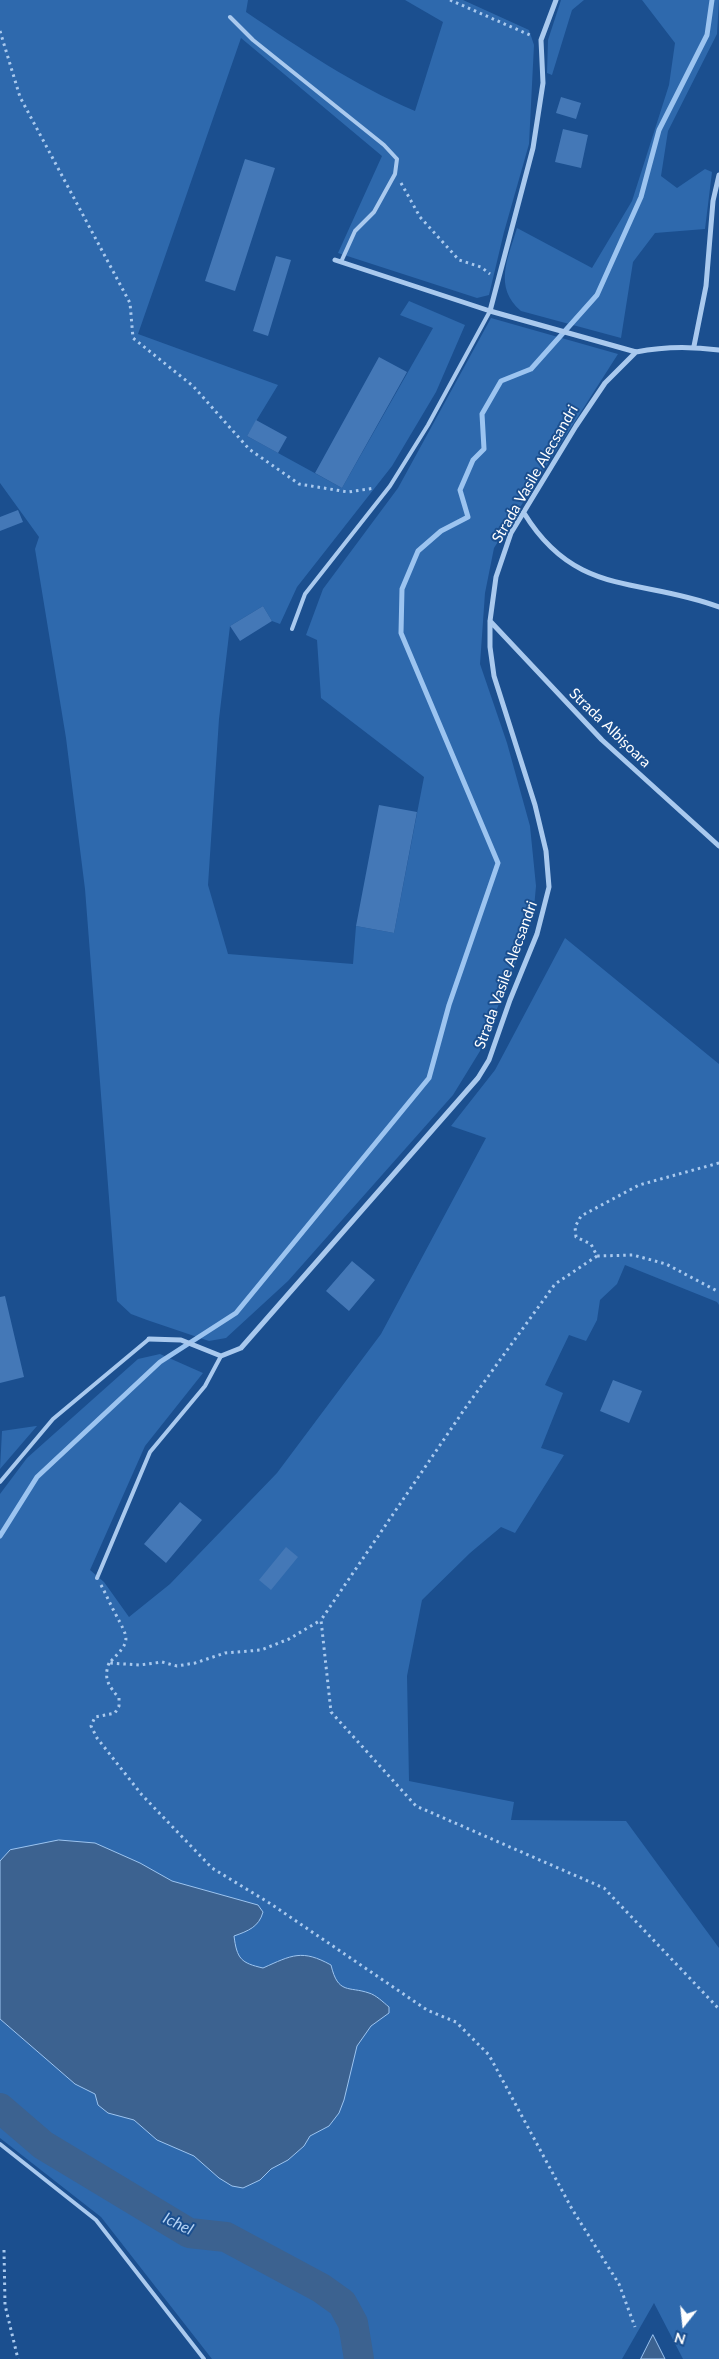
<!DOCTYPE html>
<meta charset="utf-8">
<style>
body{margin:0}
#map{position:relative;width:719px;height:2359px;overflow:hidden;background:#1b4f8f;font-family:Lato,sans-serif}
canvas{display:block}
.north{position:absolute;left:659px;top:2299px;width:50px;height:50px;-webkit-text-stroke:4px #1b4f8f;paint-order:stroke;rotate:196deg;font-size:14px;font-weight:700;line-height:20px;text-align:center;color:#fff}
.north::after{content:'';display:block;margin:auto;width:18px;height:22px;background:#fff;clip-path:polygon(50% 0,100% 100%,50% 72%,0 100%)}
</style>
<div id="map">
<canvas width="719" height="2359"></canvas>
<div class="north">N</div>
</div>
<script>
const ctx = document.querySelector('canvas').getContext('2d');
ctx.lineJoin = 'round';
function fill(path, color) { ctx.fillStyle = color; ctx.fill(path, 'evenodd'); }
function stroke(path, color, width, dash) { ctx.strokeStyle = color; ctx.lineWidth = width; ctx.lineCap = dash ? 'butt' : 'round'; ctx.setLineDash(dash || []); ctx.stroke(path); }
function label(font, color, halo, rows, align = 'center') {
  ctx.font = font + ' Lato,sans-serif'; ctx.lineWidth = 4; ctx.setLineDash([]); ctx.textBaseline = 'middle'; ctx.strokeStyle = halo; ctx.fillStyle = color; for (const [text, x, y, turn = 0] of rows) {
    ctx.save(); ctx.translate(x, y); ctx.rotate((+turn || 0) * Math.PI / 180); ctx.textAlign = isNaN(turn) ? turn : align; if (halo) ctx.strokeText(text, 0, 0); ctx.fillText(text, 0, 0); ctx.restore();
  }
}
fill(new Path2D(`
 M0,0h248l-2,12c55,37 108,73 169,99l28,-89 -38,-22h58l66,30 5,15 -5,99 -25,88 -15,63 -12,3 -139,-45 44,-97 -141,-118 -103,296 140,51 -31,51 95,52 91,-160 -33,-13 9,-14 56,24 -29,67 -44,74 -95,121 -17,37 -8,-3 -9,-15 -33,20 -11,93 -11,166 20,69 125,10 3,-38 38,7 30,-156 -103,-79 -4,-58 -11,-5 17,-46 75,-101 93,-170 127,36 -124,194 -9,45 -5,71 27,79 23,83 6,60 -3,33 -53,132 -27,44 -165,186 -62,57 -17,3 -62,-21 -16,-6 -14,-13 -32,-412 -19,-151 -31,-189 4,-12 -39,-54z
 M561,0h23l-12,10 -20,65 -5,-2 1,-33z
 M642,0h77l-2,34 -49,97 -7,45 16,12 28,-19 7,3 -7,57 -50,4 -22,29 -12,76 -100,-27c-28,-24 -13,-53 -4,-83l75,40 40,-67 37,-116 6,-42z
 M565,938l154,126v241l-2,-3 -92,-37 -8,19 -17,16 -3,20 -11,21 -17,-6 -24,50 18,8 -22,55 23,7 -49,78 -14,-6 -31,26 -48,47 -15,76 2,105 105,21 -3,18 115,1 93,127v411h-36l-29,-56 -32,56h-410l-111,-142 -101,-79v-644l27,-36 111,-99 22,-5 43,19 -58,73 -55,124 14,12 25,35 41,-33 107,-111 104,-139 105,-196 -35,-12 44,-56z
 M36,1426h1l-37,43 2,-38z`), '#2e69ad');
const water = new Path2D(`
 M59,1840l36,3 45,20 32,18 86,24 5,7c-4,15 -15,19 -29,24 3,23 7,27 29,32 29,-13 39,-19 68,-3 7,30 18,21 38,28 7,2 14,9 20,14v6l-18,13 -14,20 -13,54 -5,13 -10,13 -19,10 -6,10 -16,14 -17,9 -11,11 -17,8 -11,-2 -13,-8 -25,-22 -37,-16 -23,-20 -26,-7 -10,-8 -3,-11 -20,-10 -75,-65v-158l10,-11z
 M653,2335l12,24h-24z`);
fill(water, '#3c6290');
stroke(water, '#9cc4f0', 1);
stroke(new Path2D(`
 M0,1536l37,-59 123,-115 76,-49 193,-235 20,-73 49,-142 -97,-230 1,-44 16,-38 23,-20 27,-14 -8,-27 13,-30 11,-11 -2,-35 19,-33 30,-12 66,-74 44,-98 18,-67 48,-95 5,-35`), '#9cc4f0', 5);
stroke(new Path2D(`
 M0,2108l43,37 146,88 37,4 95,51 21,15 11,20 6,36`), '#3c6290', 30);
fill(new Path2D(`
 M561,97l20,6 -5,16 -20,-6z
 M563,129l25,6 -7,33 -26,-6z
 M245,159l30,9 -40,123 -30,-10z
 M276,256l15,4 -23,76 -15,-5z
 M379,357l28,15 -65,116 -27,-15z
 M256,420l31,17 -9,16 -31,-17z
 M18,510l5,12 -23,9v-14z
 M263,606l9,15 -32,20 -10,-15z
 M379,805l38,7 -23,121 -38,-7z
 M352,1261l23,19 -26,31 -23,-20z
 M5,1296l19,81 -24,6v-86z
 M613,1380l29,11 -13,32 -29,-12z
 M180,1502l22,18 -36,43 -22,-19z
 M286,1547l12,10 -27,33 -12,-10z`), '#4478b7');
stroke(new Path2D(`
 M450,0l82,36
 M0,31l20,66 110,206 3,35 60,48 56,63 50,35 49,8 27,-4
 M401,183l19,34 39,43 22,7 9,7
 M719,1163l-80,22 -58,31 -6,11 1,10 15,7 6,12 36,-1 33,9 53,28
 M597,1256l-42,28 -89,123 -145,213 10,92 85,94 188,82 115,121
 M101,1585c5,9 9,19 14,28 14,27 17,27 -6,50l31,2 22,-3 15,4 18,-3 30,-10 36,-3 28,-11 32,-19
 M109,1663c-6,16 0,23 10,35v8l-4,7 -20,4 -4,9 6,12 45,57 70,73 59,36 156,106 29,12 33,33 83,154 47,75 16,43
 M4,2250l1,55 13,54`), '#a9c9ee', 3, [2.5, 4]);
stroke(new Path2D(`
 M230,17l23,23 131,105 13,14 -2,15 -21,38 -19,19 -14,31
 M292,629l13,-35 85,-108 38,-61 62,-114
 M0,1482l53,-63 96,-80
 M97,1578l53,-126 55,-66 16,-30
 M0,2144l96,76 108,139`), '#a9c9ee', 4);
stroke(new Path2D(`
 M335,260l155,51 146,41c29,-6 54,-6 83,-2
 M490,311l43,-163 10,-65 -2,-43 15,-40
 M694,346l12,-60 7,-85 6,-26
 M524,513c52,85 116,64 195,94
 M490,621l112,119 117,106
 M149,1339l32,1 40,16 20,-8 237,-270 11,-18 21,-60 27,-66 12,-47 -3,-36 -11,-46 -41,-129 -4,-29v-26l6,-44 15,-44 65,-107 29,-43 31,-31`), '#a9c9ee', 5);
label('15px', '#fff', '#1b4f8f', [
 ["Strada Vasile Alecsandri",535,474,-60],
 ["Strada Albișoara",610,728,44],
 ["Strada Vasile Alecsandri",506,975,-70]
]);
label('italic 16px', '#b5d3f5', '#1b4f8f', [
 ["Ichel",178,2224,26]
]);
</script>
